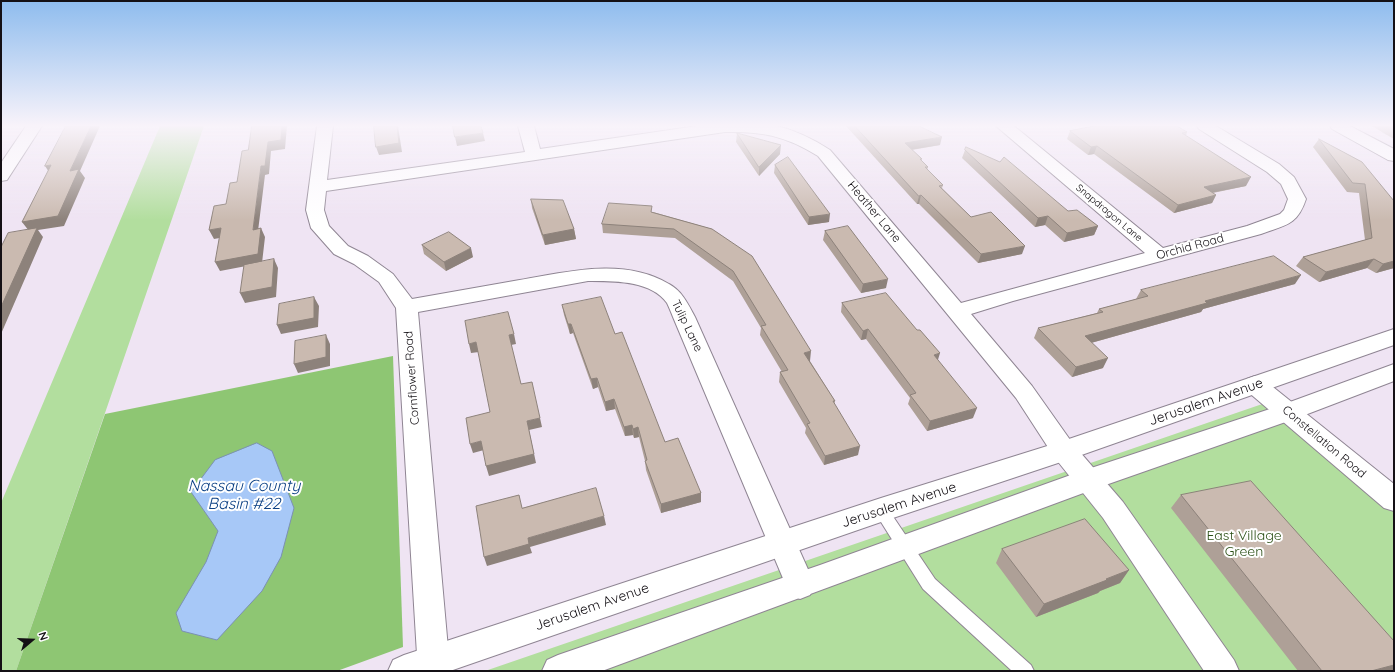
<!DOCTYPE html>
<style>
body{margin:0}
#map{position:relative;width:1395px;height:672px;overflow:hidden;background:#efe4f3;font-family:Quicksand,sans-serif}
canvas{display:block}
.frame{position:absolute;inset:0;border:2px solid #141015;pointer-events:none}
.north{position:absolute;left:12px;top:620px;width:40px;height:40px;-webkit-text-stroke:3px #fff;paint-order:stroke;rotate:71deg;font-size:11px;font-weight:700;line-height:16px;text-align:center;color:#141015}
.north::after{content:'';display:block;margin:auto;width:14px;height:18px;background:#141015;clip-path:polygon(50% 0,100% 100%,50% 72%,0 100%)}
</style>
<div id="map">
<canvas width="1395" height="672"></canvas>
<div class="frame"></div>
<div class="north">N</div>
</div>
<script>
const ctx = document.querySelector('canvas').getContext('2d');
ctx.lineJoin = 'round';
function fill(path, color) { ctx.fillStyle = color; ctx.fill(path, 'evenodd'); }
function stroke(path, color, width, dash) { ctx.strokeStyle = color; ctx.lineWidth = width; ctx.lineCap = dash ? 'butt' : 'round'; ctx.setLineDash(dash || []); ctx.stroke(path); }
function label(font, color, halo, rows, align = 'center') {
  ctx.font = font + ' Quicksand,sans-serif'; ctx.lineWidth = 4; ctx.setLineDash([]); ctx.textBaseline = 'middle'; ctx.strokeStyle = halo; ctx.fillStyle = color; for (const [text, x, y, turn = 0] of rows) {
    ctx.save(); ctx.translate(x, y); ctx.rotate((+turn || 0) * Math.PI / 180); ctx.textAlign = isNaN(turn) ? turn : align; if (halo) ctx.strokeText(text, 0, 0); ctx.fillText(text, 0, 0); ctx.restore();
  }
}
fill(new Path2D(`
 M160,126h44l-188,545h-15v-168z
 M1271,401l123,102v168h-909z`), '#b2de9e');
fill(new Path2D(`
 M393,356l10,291 -66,24h-321l89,-257z`), '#8ec673');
const water = new Path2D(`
 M257,443l15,8 22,57 -13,49 -19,34 -45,49 -35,-9 -6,-18 30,-51 12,-31 -27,-39 24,-32z`);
fill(water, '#a7c8f7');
stroke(water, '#7b91b3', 1);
const service = new Path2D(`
 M881,504l5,2 49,73 96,86 3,6h-22l-89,-82 -47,-75 -2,-4 2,-4z`);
const minor = new Path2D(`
 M26,126h16l-35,54 -6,1v-18z
 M317,126h16l-6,54 198,-28 -7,-26h16l6,23 157,-23h80c20,5 36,13 53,24l131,153 184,-50 -149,-127h18l149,122 84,-22 33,-12 4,-4 4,-11 -7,-15 -14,-12 -68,-43 -2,-3h19l63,38 15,13 12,22c-9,27 -21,26 -45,35l-248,67 -42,13 61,72 41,58 50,58 111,158 5,11h-35l-101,-153 -48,-60 -39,-60 -198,-242c-32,-20 -56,-25 -93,-24l-399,59 -2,19 5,16 19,20 20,10 25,18 19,25c34,-6 68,-12 102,-18 50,-8 108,-25 155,3 13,7 19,20 26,33l120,268 -5,10 -10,4 -10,-4 -117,-278c-2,-5 -4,-10 -6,-14 -16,-23 -55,-22 -79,-22l-170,31 32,359h-32l-22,-363 -17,-26 -25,-18 -20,-10 -23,-26 -5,-18z
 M1330,126h20l44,23v12l-6,-1 -56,-31z
 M1255,376l8,3 131,105v27l-10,-3 -137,-117 -4,-6 4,-6z`);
const secondary = new Path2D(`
 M1394,329v16l-321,113 -192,64 -431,149h-62l5,-11 11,-5 477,-157 179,-56z
 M1394,364v17l-97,37 -200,70 -495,183h-60l5,-11 11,-5 262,-90 259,-93 200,-66z`);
stroke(service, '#8f8593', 2);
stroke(minor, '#8f8593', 2);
stroke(secondary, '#8f8593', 2);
fill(service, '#fff');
fill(minor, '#fff');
fill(secondary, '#fff');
fill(new Path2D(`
 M846,126h73l21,19 -28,5 10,9 -1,1 7,7 -1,3 16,15 -1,3 29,29 51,37 -44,9 -59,-59h-2z
 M1372,126h22v13l-9,-5z
 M1070,131l117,1 -1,4 60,50 -33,7 3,2 -4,8 -38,10 -80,-59 -6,1 -21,-16z
 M737,133l43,21 -21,22 -23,-34z
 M1319,139l43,23 32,106 -18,5 -9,-5 -48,14 -23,-16 7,-9 62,-17 -6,-47 -12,-1 -34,-45z
 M965,150l103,61 30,15 -4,9 -30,7 -19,-17 -10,2 -73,-69z
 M775,165l54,57 -21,3 -34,-52z
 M531,199l43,30 2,10 -31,6 -13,-37z
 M653,212l59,17 98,132 25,40 -1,3 24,51 -34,10 -19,-32 1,-5 -27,-46 1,-10h2l-22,-37 1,-7 -28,-47 -58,-43 -72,-5 -1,-9z
 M825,231l61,57 -25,5 -38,-53z
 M422,245l51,12 -27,14 -22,-17z
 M1295,284l-92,25 -2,3 -110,31 12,25 -31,9 -38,-39 4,-10 59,-15 2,-4 37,-10 5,-9z
 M842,303l75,27 21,30 35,58 -46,13 -19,-27 2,-6 -44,-59 -5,1 -20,-28z
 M562,305l53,29 50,108 36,51v9l-40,11 -15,-43 -1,-9 -6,-24 -5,1 -1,-3 -8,1 -10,-27 -9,2 -8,-24 -5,2 -20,-56 -3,1 -6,-19z
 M1181,495l213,176h-96l-127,-163z
 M1002,549l127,21 -9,13 -20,8 -2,2 -62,24 -40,-54z`), '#aea097');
fill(new Path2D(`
 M91,126h9l-20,45 5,7 -21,48 -26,4 5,7 -42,97v-27l28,-76 -7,-9 48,-51z
 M282,126h5l-2,23 -14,2 -2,23 -4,1 -8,64 -4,-9 8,-64 7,-24z
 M397,126h1l4,26 -23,3 -3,-8z
 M483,133l2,8 -28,5 -2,-9z
 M942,137l-2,8 -37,6 2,-8z
 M781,145l-1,9 -21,22v-9z
 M1097,146l-3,8 -6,1 3,-8z
 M51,165v10l-6,-9z
 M1251,177l-5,9 -46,9 4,-8z
 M921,195l-2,9h-2l2,-8z
 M1216,195l-4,8 -38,10 4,-8z
 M830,214l-1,8 -21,3 1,-8z
 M1048,216l-3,9 -10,2 3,-9z
 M1098,226l-4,9 -30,7 3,-9z
 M221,228l4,9 -11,2 -5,-9z
 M261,228l4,9 -3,26 -42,8 -5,-9z
 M574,229l2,10 -31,6 -2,-10z
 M1025,246l-3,8 -44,9 3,-9z
 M471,248l2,9 -27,14 -2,-9z
 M274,259l4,9 -2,29 -31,6 -5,-10z
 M1374,259l-7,9 -48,14 7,-10z
 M1394,261v7l-18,5 7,-9z
 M1301,275l-6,9 -92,25 -2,3 -121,34 5,-10 120,-35z
 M888,279l-2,9 -25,5 2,-9z
 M314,297l5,9 -1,21 -37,7 -4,-9z
 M568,324h3l2,9 -3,1z
 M868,329l-2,10 -5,1 2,-9z
 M514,334l2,10 -5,1 -2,-10z
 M326,335l4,9v22l-32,7 -4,-9z
 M476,342l3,10 -8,1 -2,-9z
 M811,351l-1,10 -7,1 1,-9z
 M940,353l-3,10 -3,-8z
 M1108,358l-5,10 -31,9 4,-10z
 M597,378l1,9 -5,2 -2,-10z
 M614,399l1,10 -9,2 -1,-9z
 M977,408l-4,10 -46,13 3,-10z
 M540,418l2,9 -13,3 7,33 -47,13 -3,-10 41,-45z
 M632,425l1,10 -8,1 -1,-9z
 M638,427l1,10 -5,1 -1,-9z
 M481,441l3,9 -11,3 -3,-9z
 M860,446l-2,9 -34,10 1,-9z
 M701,493v9l-40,11v-9z
 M604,516l2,9 -76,22 2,6 -45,13 -3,-9 44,-19z
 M1129,570l-9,13 -20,8 -2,2 -62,24 8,-13z
 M1394,665v6h-23z`), '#8d827b');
const building = new Path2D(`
 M66,126h25l-21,45 9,-2 -21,47 -36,6 29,-57 -6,1z
 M252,126h30l-1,14 -13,2 -3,24h-4l-8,64 8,-2 -3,26 -43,8 6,-34 -12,2 5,-24 12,-2 4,-21 7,-1 5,-31 6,-1z
 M374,126h23l2,17 -23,4z
 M453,126h28l2,7 -28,4z
 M855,126h64l23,11 -37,6 17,16h-2l8,8h-3l18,18 -4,1 32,31 20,-5 34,34 -44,8 -60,-59 -2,1z
 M1094,126h83l10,6 -5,1 69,44 -47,10 12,8 -38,10 -81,-59 -6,1 -21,-16z
 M737,133l44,12 -22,22z
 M1319,139l43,23 32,39v60l-11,3 -9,-5 -48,13 -23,-15 69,-19 -7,-54 -12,-1z
 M966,147l34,15 4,-5 64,54 9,-1 21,16 -31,7 -19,-17 -10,2 -73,-68z
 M788,157l42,57 -21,3 -34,-52z
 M531,199l32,1 11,29 -31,6z
 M609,203l43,3 -1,6 61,17 40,27 59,95 -7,2 31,48h-2l27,45 -35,10 -18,-32 3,-1 -30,-51 8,-2 -27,-44 5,-1 -33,-54 -59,-42 -72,-5z
 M848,226l40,53 -25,5 -38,-53z
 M37,228l-36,79v-60l7,-14z
 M449,232l22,16 -27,14 -22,-17z
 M1274,256l27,19 -96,26 2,2 -122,33 23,22 -32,9 -38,-39 65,-16 -4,-3 49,-13 -7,-6z
 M274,259l-2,28 -32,6 4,-28z
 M886,293l31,37h3l20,23 -6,2 43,53 -47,13 -20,-26 6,-2 -48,-64 -5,2 -21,-28z
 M314,297v21l-37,7 2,-21z
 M601,297l14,37 7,-2 43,110 13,-4 23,55 -40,11 -16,-43 2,-1 -9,-33 -5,2 -1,-4 -8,2 -10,-28 -9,3 -8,-24 -6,1 -20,-55h-3l-6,-19z
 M508,312l6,22 -5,1 12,49 11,-2 8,36 -13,3 7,33 -48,12 -5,-25 -11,3 -4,-26 24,-6 -14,-70 -7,2 -4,-23z
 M326,335v22l-32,7 1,-23z
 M1251,481l143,160v24l-23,6h-49l-141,-176z
 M596,488l8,28 -76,22 1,6 -45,13 -8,-51 43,-11 3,13z
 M1085,519l44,51 -23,9 1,1 -63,24 -42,-55z`);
fill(building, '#cabab0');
stroke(building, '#8d827b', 1);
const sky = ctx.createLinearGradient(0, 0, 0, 220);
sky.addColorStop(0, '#8ebcee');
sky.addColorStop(0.57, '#f8f3fa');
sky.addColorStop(1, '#f8f3fa00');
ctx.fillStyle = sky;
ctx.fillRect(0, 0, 1395, 220);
label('10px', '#141015', '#fff', [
 ["Snapdragon Lane",1109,213,40]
]);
label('12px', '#141015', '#fff', [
 ["Heather Lane",874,212,50],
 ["Orchid Road",1190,247,-15],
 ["Tulip Lane",687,326,64],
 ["Cornflower Road",412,378,-94],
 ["Constellation Road",1324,442,40]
]);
label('14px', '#141015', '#fff', [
 ["Jerusalem Avenue",1206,402,-19],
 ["Jerusalem Avenue",899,505,-18],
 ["Jerusalem Avenue",592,607,-19]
]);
label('14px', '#2b4f16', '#fff', [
 ["East Village",1244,536],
 ["Green",1244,552]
]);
label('italic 16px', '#0c4084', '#fff', [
 ["Nassau County",244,486],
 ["Basin #22",244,504]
]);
</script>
